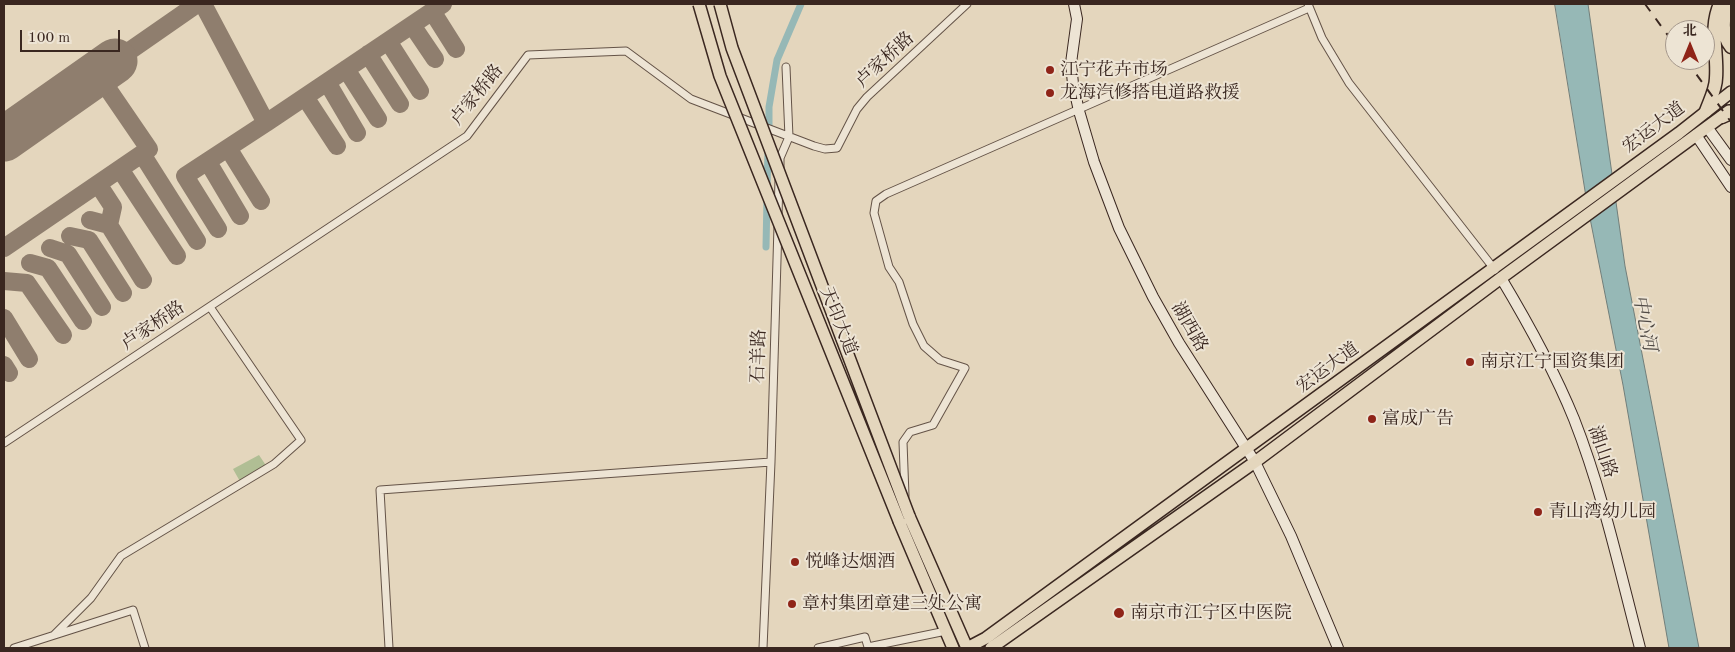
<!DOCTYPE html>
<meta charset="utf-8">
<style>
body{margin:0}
#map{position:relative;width:1735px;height:652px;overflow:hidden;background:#e4d6bd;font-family:"Old Standard TT","Noto Serif SC",serif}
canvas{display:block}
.frame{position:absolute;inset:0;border:5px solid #3a2720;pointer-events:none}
.north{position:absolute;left:1665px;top:20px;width:50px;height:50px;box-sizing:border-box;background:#ede4d4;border:1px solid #a5988c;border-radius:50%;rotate:0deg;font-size:14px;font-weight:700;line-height:20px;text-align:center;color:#3a2720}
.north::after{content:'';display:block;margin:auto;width:18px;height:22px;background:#8f2418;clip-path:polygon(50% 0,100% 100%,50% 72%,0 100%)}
.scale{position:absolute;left:20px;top:30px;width:100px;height:22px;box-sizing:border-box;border:2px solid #3a2720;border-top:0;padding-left:6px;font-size:15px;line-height:18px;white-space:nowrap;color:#3a2720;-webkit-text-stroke:4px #ede4d4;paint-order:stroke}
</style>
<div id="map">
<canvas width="1735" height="652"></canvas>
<div class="frame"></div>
<div class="north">北</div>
<div class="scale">100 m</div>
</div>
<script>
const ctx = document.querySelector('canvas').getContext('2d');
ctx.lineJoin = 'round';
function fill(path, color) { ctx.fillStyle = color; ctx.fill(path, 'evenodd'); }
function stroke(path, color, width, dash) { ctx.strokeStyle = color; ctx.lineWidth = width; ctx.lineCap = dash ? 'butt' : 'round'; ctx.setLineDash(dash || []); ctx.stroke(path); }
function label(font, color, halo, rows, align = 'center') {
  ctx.font = font + ' "Old Standard TT","Noto Serif SC",serif'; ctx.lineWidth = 4; ctx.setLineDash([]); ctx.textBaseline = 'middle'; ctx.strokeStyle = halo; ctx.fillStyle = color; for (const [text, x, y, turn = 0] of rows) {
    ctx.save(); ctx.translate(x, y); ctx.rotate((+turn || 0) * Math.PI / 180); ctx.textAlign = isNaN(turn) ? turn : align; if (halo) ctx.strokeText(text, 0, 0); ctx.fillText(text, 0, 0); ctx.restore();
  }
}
fill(new Path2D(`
 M259,455l10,15 -27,15 -9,-16z`), '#b0be94');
const water = new Path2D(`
 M1555,4h33l37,262 74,382h-30l-46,-263 -36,-182z`);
fill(water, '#96b8b6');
stroke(water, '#717e7a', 1);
stroke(new Path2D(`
 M769,133v-26l8,-47 24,-56
 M767,188l1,-37
 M766,247l1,-49`), '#96b8b6', 7);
stroke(new Path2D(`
 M203,4l63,119 -81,53 33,53
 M432,11l24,38
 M412,25l23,34
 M388,41l32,50
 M368,54l32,50
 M115,61l82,-57
 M346,69l32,50
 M327,82l30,51
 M305,97l32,49
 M266,123l177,-119
 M228,148l33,53
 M142,154l55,87
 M208,162l32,54
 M120,169l57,87
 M98,184l15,23 -4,18
 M90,220l19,5 34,55
 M70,236l19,4 34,53
 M4,248l145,-99 -52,-76
 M50,248l18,6 34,53
 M30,263l18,5 35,53
 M4,281l23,2 36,52
 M4,318l25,41
 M4,365l5,8`), '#8f7e6e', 18);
stroke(new Path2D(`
 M4,139l111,-78`), '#8f7e6e', 45);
const street = new Path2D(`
 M1308,4l14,34 27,45 146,187
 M780,168v-10l9,-21 -3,-70
 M778,216l1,-37
 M4,443l463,-307 61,-81 98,-4 65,48 123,47 11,3 12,-1 20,-39 10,-12 100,-93
 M905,496l-2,-54 7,-10 23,-7 32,-57 -25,-8 -16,-14 -11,-22 -14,-42 -10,-15 -15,-54 2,-12 10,-7 423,-186
 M54,635l37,-37 30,-42 153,-92 27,-24 -91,-133
 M14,648l119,-38 12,38
 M389,648l-9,-158 391,-28
 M763,648l8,-186 7,-236
 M818,648l47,-11 3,10 78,-16`);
const secondary = new Path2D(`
 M1074,4l3,15 -6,44 2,21 6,27 15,51 25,66 34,69 26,46 76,119 36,74 47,112
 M1707,127l24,33
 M1696,135l35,52
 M1501,278c27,45 53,92 73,141 29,74 46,153 66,229`);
const primary = new Path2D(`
 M953,648l-54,-127 10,-5 58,132
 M967,648l19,-10 693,-505 52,-41
 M991,648l264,-186 246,-184 228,-167`);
const highway = new Path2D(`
 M1727,5c-4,14 -6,30 4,42
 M1706,111c4,-11 10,-22 10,-33 2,-26 -7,-50 4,-74
 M1722,117l9,-4`);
stroke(street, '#645347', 9);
stroke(secondary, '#3a2720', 12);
stroke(primary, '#3a2720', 14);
stroke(highway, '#3a2720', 15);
stroke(street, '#ede4d4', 7);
stroke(secondary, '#ede4d4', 10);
stroke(primary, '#e4d6bd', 11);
stroke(highway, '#e4d6bd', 12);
stroke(new Path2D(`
 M1645,4l30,41
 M1686,60l45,62`), '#3a2720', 2, [9, 9]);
const primaryBridge = new Path2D(`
 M699,4l21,72 179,445
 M720,4l12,44 177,468`);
stroke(primaryBridge, '#3a2720', 14, []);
stroke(primaryBridge, '#e4d6bd', 11);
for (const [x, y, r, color] of [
 [1050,70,5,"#8f2418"],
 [1050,93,5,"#8f2418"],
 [1470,362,5,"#8f2418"],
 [1372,419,5,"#8f2418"],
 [1538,512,5,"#8f2418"],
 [795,562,5,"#8f2418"],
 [792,604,5,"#8f2418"],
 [1119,613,6,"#8f2418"]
]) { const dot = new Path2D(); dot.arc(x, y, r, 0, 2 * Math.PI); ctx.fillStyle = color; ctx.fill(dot); stroke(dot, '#ede4d4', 2); }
label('18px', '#3a2720', '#ede4d4', [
 ["卢家桥路",885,60,-43],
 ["卢家桥路",477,95,-51],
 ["宏运大道",1654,128,-37],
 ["天印大道",838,321,68],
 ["卢家桥路",153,326,-34],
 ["湖西路",1189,327,60],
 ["石羊路",759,356,-88],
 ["宏运大道",1328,368,-36],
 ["湖山路",1602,452,71]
]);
label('18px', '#3a2720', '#ede4d4', [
 ["江宁花卉市场",1060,70],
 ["龙海汽修搭电道路救援",1060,93],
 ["南京江宁国资集团",1480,362],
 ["富成广告",1382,419],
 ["青山湾幼儿园",1548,512],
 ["悦峰达烟酒",805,562],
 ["章村集团章建三处公寓",802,604],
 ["南京市江宁区中医院",1130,613]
], 'left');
label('italic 19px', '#514b46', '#ede4d4', [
 ["中心河",1644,323,79]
]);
</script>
